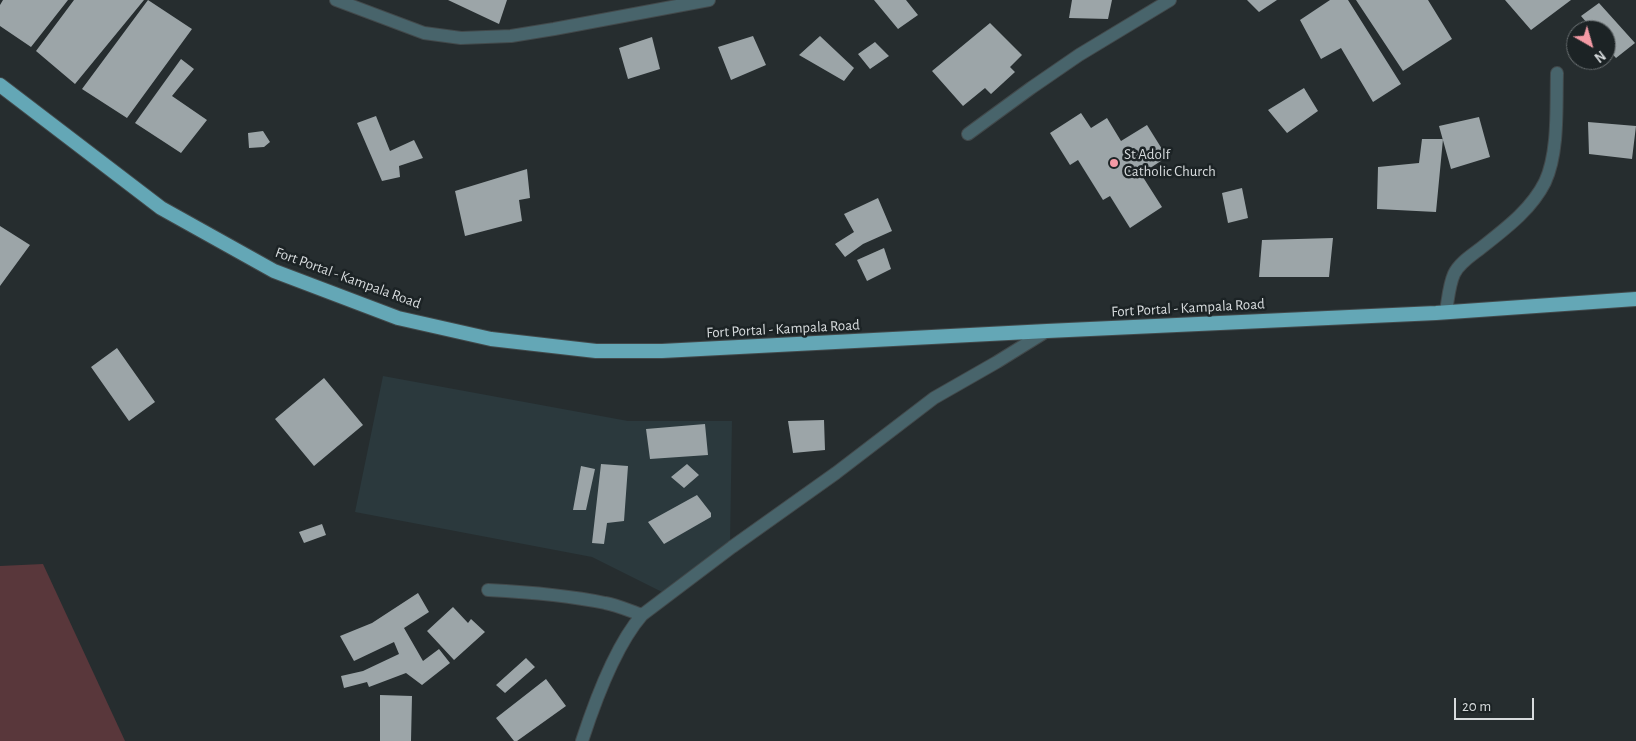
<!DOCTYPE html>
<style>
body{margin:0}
#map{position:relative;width:1636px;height:741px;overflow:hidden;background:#262d2f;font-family:"Alegreya Sans",sans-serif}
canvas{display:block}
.north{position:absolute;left:1566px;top:20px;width:50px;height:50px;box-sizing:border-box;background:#1c2325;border:1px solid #676d6f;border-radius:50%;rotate:142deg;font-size:14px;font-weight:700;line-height:20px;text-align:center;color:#d7dbdd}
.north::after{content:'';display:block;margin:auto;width:18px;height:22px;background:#f49aa5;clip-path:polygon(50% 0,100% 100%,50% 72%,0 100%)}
.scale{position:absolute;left:1454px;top:698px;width:80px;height:22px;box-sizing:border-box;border:2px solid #d7dbdd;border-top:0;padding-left:6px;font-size:15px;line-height:18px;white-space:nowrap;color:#d7dbdd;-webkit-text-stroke:4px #1c2325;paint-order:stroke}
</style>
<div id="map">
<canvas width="1636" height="741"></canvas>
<div class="north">N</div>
<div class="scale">20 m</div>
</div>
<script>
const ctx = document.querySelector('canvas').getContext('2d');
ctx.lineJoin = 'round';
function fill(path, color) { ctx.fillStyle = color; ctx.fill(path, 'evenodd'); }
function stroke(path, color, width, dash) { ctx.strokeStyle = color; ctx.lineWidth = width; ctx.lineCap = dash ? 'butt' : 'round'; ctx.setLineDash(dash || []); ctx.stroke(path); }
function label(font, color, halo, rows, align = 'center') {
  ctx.font = font + ' "Alegreya Sans",sans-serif'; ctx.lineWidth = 5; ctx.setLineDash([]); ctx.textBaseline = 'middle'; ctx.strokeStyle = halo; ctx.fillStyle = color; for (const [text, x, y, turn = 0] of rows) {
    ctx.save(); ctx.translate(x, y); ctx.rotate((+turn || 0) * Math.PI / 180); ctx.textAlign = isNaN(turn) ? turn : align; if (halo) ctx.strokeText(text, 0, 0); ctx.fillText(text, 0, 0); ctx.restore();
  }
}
fill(new Path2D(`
 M383,376l245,45h104l-2,123 -64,50 -74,-37 -237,-45z`), '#2b393d');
fill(new Path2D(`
 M43,564l82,177h-125v-175z`), '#59373b');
fill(new Path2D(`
 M3,0h65l-37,47 -31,-21v-21z
 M74,0h70l-69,84 -39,-33z
 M148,0l44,29 -65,89 -45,-29z
 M448,0h59l-8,24z
 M874,0h32l12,15 -20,14z
 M1072,0h40l-4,19 -39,-1z
 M1247,0h30l-18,12z
 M1330,0h18l53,84 -28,18 -32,-54 -20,11 -21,-39z
 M1356,0h72l24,39 -49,32z
 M1505,0h66l-40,30z
 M1599,3l36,40 -19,15 -10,-11v-17h-13l-12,-14z
 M990,23l32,32 -12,12 5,5 -24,22 -6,-6 -22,18 -31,-35z
 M753,36l13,29 -35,15 -13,-33z
 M820,36l34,32 -10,13 -45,-26z
 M652,37l8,32 -32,10 -9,-31z
 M875,42l14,14 -19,13 -12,-15z
 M181,59l13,10 -22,27 35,24 -26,33 -46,-30z
 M1304,88l14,23 -31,22 -19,-23z
 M1081,113l10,15 16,-10 14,23 26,-16 20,32 -26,17 21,33 -32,21 -20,-32 -7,4 -25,-40 -8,5 -20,-32z
 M376,116l14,35 24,-11 9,18 -24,8 1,11 -18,4 -25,-58z
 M1479,117l11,40 -39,12 -12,-43z
 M1588,122l48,4 -4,33 -43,-5z
 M263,131l7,11 -6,5 -15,1 -1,-15z
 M1422,139h21l-7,73 -59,-3 1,-42 41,-4z
 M527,169l3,29 -11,2 3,21 -57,15 -10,-45z
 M1242,188l6,30 -20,5 -6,-30z
 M878,198l14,33 -29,13 -18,13 -10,-13 19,-12 -10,-18z
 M0,226l30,19 -30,41z
 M1333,238l-4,39h-70l3,-37z
 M884,248l7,21 -24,12 -10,-21z
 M117,348l38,54 -26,19 -38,-54z
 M324,378l39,47 -49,41 -39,-47z
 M824,420l1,30 -32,3 -5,-32z
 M705,424l3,31 -58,4 -4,-30z
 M601,464l27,2 -4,55 -17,2 -3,21 -12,-1z
 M687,464l12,11 -15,13 -13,-11z
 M581,466l14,3 -9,41h-13z
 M697,495l14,18v4l-47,27 -16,-22z
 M322,524l4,11 -22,8 -5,-11z
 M418,593l11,19 -25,16 19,33 16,-12 11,14 -28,22 -16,-12 -37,14 -2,-5 -23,6 -3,-12 22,-5 36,-17 -5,-12 -40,19 -14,-25 32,-13z
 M453,607l15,16 3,-4 14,13 -31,28 -27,-29z
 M526,658l9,9 -30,26 -9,-8z
 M546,679l20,27 -49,35h-3l-18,-23z
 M380,695l32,1 -1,45h-31z`), '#9ca5a8');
const minor = new Path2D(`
 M336,0l88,33 37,5 50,-2 43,-7 155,-29
 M968,134l63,-46 48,-33 91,-55
 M1446,311c2,-11 3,-26 8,-37 5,-11 18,-19 27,-26 24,-19 50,-38 64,-66 14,-30 11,-76 12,-109
 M488,590c39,2 79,5 117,13 12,2 25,8 37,12
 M582,741c13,-40 33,-95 60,-126l90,-68 104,-74 98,-75 63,-36 50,-31`);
const trunk = new Path2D(`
 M0,85l161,123 113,63 124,47 93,21 105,12h66l385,-20 389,-18 200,-14`);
stroke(minor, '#42494b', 14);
stroke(trunk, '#42494b', 16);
stroke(minor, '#48646b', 12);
stroke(trunk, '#64a7b6', 14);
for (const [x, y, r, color] of [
 [1114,163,5,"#f49aa5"]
]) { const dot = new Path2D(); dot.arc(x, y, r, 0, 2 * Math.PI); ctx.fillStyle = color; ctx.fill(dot); stroke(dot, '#1c2325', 2); }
label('15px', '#d7dbdd', '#1c2325', [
 ["St Adolf",1124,154],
 ["Catholic Church",1124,171]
], 'left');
label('15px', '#d7dbdd', '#1c2325', [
 ["Fort Portal - Kampala Road",348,278,20],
 ["Fort Portal - Kampala Road",1188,308,-3],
 ["Fort Portal - Kampala Road",783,329,-3]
]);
</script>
